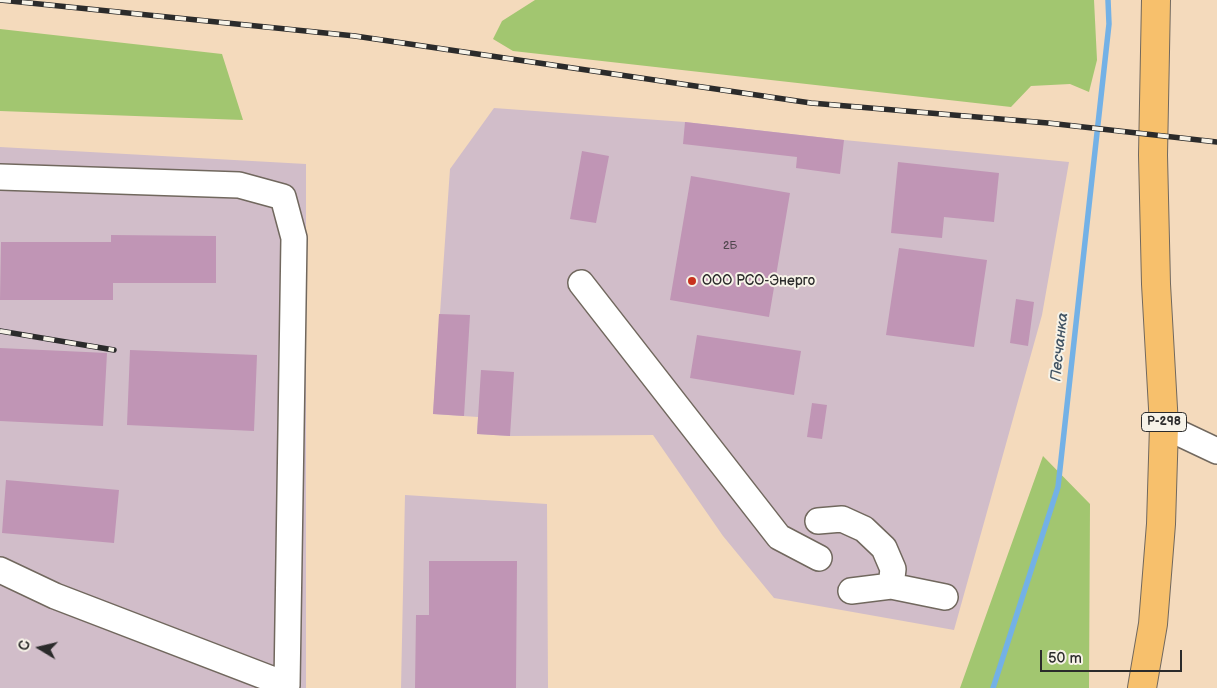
<!DOCTYPE html>
<meta charset="utf-8">
<style>
body{margin:0}
#map{position:relative;width:1217px;height:688px;overflow:hidden;background:#f4dabc;font-family:"Balsamiq Sans",sans-serif}
canvas{display:block}
.north{position:absolute;left:15px;top:623px;width:50px;height:50px;-webkit-text-stroke:4px #f7f3e8;paint-order:stroke;rotate:279deg;font-size:14px;font-weight:700;line-height:20px;text-align:center;color:#2b2b2b}
.north::after{content:'';display:block;margin:auto;width:18px;height:22px;background:#2b2b2b;clip-path:polygon(50% 0,100% 100%,50% 72%,0 100%)}
.scale{position:absolute;left:1040px;top:650px;width:142px;height:22px;box-sizing:border-box;border:2px solid #2b2b2b;border-top:0;padding-left:6px;font-size:15px;line-height:18px;white-space:nowrap;color:#2b2b2b;-webkit-text-stroke:4px #f7f3e8;paint-order:stroke}
</style>
<div id="map">
<canvas width="1217" height="688"></canvas>
<div class="north">С</div>
<div class="scale">50 m</div>
</div>
<script>
const ctx = document.querySelector('canvas').getContext('2d');
ctx.lineJoin = 'round';
function fill(path, color) { ctx.fillStyle = color; ctx.fill(path, 'evenodd'); }
function stroke(path, color, width, dash) { ctx.strokeStyle = color; ctx.lineWidth = width; ctx.lineCap = dash ? 'butt' : 'round'; ctx.setLineDash(dash || []); ctx.stroke(path); }
function label(font, color, halo, rows, align = 'center') {
  ctx.font = font + ' "Balsamiq Sans",sans-serif'; ctx.lineWidth = 4; ctx.setLineDash([]); ctx.textBaseline = 'middle'; ctx.strokeStyle = halo; ctx.fillStyle = color; for (const [text, x, y, turn = 0] of rows) {
    ctx.save(); ctx.translate(x, y); ctx.rotate((+turn || 0) * Math.PI / 180); ctx.textAlign = isNaN(turn) ? turn : align; if (halo) ctx.strokeText(text, 0, 0); ctx.fillText(text, 0, 0); ctx.restore();
  }
}
fill(new Path2D(`
 M494,108l191,14 159,18 225,22 -27,153 -88,315 -180,-32 -51,-62 -70,-101 -143,1 -33,-2 1,-17 -45,-3 17,-245z
 M0,147l306,17v524h-306z
 M405,495l142,9 1,184h-147z`), '#d1bdc9');
fill(new Path2D(`
 M535,0h559l3,60 -8,32 -19,-8 -39,2 -20,21 -498,-56 -20,-12 9,-18z
 M0,29l222,25 21,66 -243,-9z
 M1043,456l47,48 -1,184h-129z`), '#a2c670');
stroke(new Path2D(`
 M993,688l65,-201 51,-463 -1,-24`), '#73b1e6', 5.5);
fill(new Path2D(`
 M685,122l159,18 -4,34 -44,-6 1,-11 -114,-13z
 M582,151l27,5 -13,67 -26,-4z
 M898,162l101,11 -5,49 -50,-5 -2,21 -51,-5z
 M691,176l99,17 -21,124 -99,-17z
 M111,235l105,1v47h-103v17h-113l1,-58h110z
 M899,248l88,12 -13,87 -88,-12z
 M1016,299l18,3 -6,44 -18,-3z
 M439,314l31,1 -6,101 -31,-2z
 M697,335l104,16 -7,44 -104,-17z
 M0,348l107,5 -4,73 -103,-5z
 M130,350l127,5 -3,76 -127,-6z
 M481,370l33,2 -4,64 -33,-2z
 M812,403l15,2 -5,34 -15,-2z
 M6,480l113,10 -5,53 -112,-10z
 M429,561h88l-1,127h-101l1,-73h13z`), '#c095b5');
const minor = new Path2D(`
 M0,177l239,8 44,12 11,41 -7,447
 M581,283l198,254 40,21
 M1164,426l53,25
 M818,521l24,-2 22,10 20,19 9,21 -2,17 -40,5
 M0,570l55,26 232,89 -1,3
 M891,586l54,11`);
const highway = new Path2D(`
 M1142,688l11,-64 8,-100 3,-98 -8,-142 -3,-129 3,-155`);
stroke(minor, '#71685e', 28);
stroke(highway, '#71685e', 30);
stroke(minor, '#fff', 25);
stroke(highway, '#f7c06c', 28);
const rail = new Path2D(`
 M0,0l355,36 456,67 237,20 169,19
 M0,331l114,19`);
stroke(rail, '#2b2b2b', 5.5);
stroke(rail, '#f7f3e8', 4, [11]);
for (const [x, y, r, color] of [
 [692,281,5,"#c8321e"]
]) { const dot = new Path2D(); dot.arc(x, y, r, 0, 2 * Math.PI); ctx.fillStyle = color; ctx.fill(dot); stroke(dot, '#f7f3e8', 2); }
label('11px', '#50464e', null, [
 ["2Б",730,246]
]);
for (const [x, y, w] of [
 [1164,422,45]
]) { const box = new Path2D(); box.roundRect(x - w / 2, y - 9.5, w, 19, 4); ctx.fillStyle = '#f7f3e8'; ctx.fill(box); stroke(box, '#2b2b2b', 1); }
label('bold 12px', '#2b2b2b', null, [
 ["Р-298",1164,422]
]);
label('14px', '#2b2b2b', '#f7f3e8', [
 ["ООО РСО-Энерго",702,281]
], 'left');
label('italic 15px', '#415363', '#f7f3e8', [
 ["Песчанка",1060,347,-84]
]);
</script>
